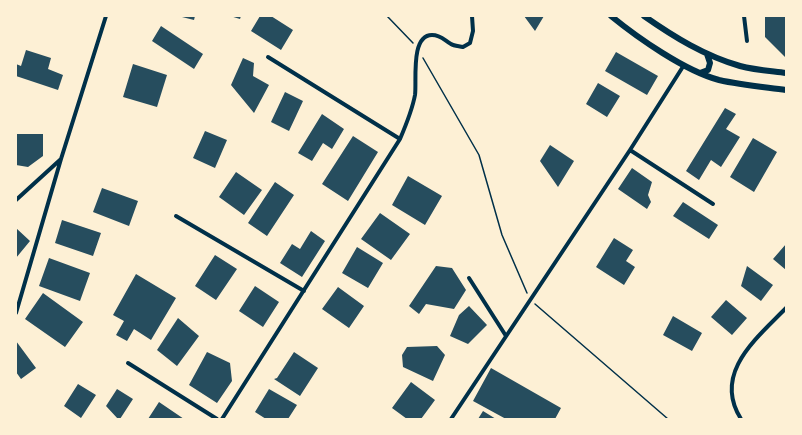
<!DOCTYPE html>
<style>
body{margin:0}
#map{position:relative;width:802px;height:435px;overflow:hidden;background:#fdf0d5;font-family:"Source Sans 3",sans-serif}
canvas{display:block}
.frame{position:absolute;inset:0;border:17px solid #fdf0d5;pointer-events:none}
</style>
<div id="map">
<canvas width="802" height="435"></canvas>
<div class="frame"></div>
</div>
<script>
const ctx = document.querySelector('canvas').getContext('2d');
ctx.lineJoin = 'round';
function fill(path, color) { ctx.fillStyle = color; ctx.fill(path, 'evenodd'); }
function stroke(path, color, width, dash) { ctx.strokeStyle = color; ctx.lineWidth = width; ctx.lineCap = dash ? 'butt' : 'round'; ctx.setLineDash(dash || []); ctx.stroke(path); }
fill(new Path2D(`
 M178,16h17l-1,4z
 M230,16h11l-1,3z
 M260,16h11l22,14 -12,20 -30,-19z
 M524,16h20l-9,15z
 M765,16h21v42l-21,-21z
 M161,26l42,28 -9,15 -42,-28z
 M26,50l25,8 -3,11 15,6 -5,15 -42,-14v-12l5,2z
 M616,52l42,24 -11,19 -42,-24z
 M243,58l11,5 -1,13 16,9 -15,28 -23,-28z
 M133,64l34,11 -10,32 -34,-10z
 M598,83l22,13 -13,21 -21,-13z
 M285,92l18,9 -14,30 -18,-9z
 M725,108l11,6 -10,15 14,8 -19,30 -10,-7 -12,20 -13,-9z
 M322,114l22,15 -12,20 -9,-6 -11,18 -14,-8z
 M205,131l22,9 -12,28 -22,-10z
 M16,134h27v22l-15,11 -12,-2z
 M353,136l25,16 -30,49 -26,-17z
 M753,138l24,14 -23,40 -24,-15z
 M550,145l24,16 -16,26 -18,-26z
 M632,168l20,14 -4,13 3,7 -4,7 -29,-20z
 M236,172l26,18 -18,25 -25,-18z
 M408,176l34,20 -17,29 -33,-20z
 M275,182l19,13 -27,41 -19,-13z
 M102,188l36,13 -9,25 -36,-14z
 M683,202l35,23 -9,14 -36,-23z
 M380,213l30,21 -19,26 -30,-21z
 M62,220l39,13 -8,23 -38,-13z
 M16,228l14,13 -14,17z
 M311,231l14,10 -23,36 -22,-14 12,-19 8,5z
 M614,238l19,12 -7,11 9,6 -11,18 -28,-18z
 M786,244v26l-13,-11z
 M357,247l26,16 -15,25 -26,-15z
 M215,255l22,14 -21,31 -21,-14z
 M49,258l41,15 -10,28 -41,-15z
 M436,266l16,2 14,22 -12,19 -28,-5 -7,10 -10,-8z
 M747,266l26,19 -12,16 -20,-15z
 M136,274l40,24 -25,42 -17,-11 -7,12 -11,-6 8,-14 -11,-6z
 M255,286l24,16 -16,25 -24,-16z
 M338,287l26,19 -15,22 -27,-19z
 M43,293l40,29 -18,25 -40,-28z
 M726,300l21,18 -15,17 -21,-18z
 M469,306l18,19 -19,19 -18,-8 9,-21z
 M673,316l29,17 -10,18 -29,-16z
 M178,318l21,18 -22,30 -20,-16z
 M16,341l20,27 -15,11 -5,-7z
 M437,346l8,9 -12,26 -30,-14 -1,-12 5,-8z
 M207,352l23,11 2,18 -15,22 -28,-18z
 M294,352l24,16 -18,28 -26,-17 3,-1z
 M491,368l70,40 -6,11h-49l-33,-18z
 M411,382l24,18 -14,19h-14l-15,-11z
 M78,384l18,11 -15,23 -17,-12z
 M117,389l16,10 -13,20h-2l-12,-13z
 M269,389l28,16 -9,14h-22l-11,-7z
 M159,402l25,17h-36z
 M483,411l13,8h-18z`), '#264d5e');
stroke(new Path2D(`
 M387,16l26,27
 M423,58l56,97 23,80 25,58
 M535,304l133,115`), '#003049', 1.5);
stroke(new Path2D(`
 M744,16l3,25
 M268,57l132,82
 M630,150l83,54
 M16,200l45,-41
 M176,216l128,75
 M469,278l37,58
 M16,313l45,-154 45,-143
 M128,363l89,56
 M222,419l178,-280c6,-14 12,-28 15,-44 2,-13 -5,-60 17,-60 9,0 12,5 19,9 3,2 8,2 12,3l7,-4 3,-12 -1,-15
 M451,419l179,-269 54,-85
 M741,419c-29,-46 16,-81 45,-111`), '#003049', 4);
stroke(new Path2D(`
 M611,16c27,22 74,55 108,64 22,5 45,7 67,10
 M644,16c30,21 61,40 96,50 15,4 31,5 46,7
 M700,73l8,-3 2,-7 -3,-9`), '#003049', 6);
</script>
